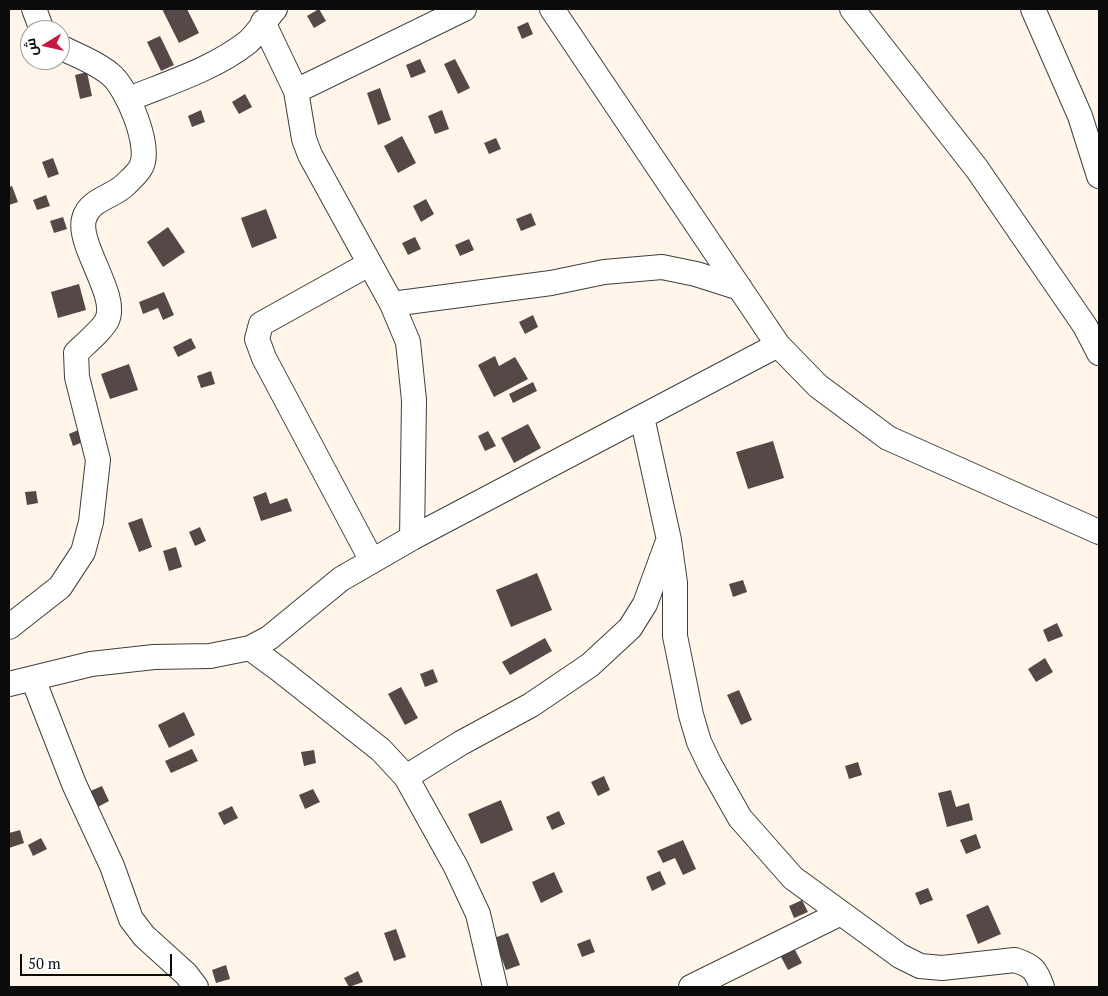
<!DOCTYPE html>
<meta charset="utf-8">
<style>
body{margin:0}
#map{position:relative;width:1108px;height:996px;overflow:hidden;background:#fff6e9;font-family:"PT Serif",Cairo,serif}
canvas{display:block}
.frame{position:absolute;inset:0;border:10px solid #0b0b0b;pointer-events:none}
.north{position:absolute;left:20px;top:20px;width:50px;height:50px;box-sizing:border-box;background:#fff;border:1px solid #9d9d9d;border-radius:50%;rotate:261deg;font-size:14px;font-weight:700;line-height:20px;text-align:center;color:#0b0b0b}
.north::after{content:'';display:block;margin:auto;width:18px;height:22px;background:#c61840;clip-path:polygon(50% 0,100% 100%,50% 72%,0 100%)}
.scale{position:absolute;left:20px;top:954px;width:152px;height:22px;box-sizing:border-box;border:2px solid #0b0b0b;border-top:0;padding-left:6px;font-size:15px;line-height:18px;white-space:nowrap;color:#0b0b0b;-webkit-text-stroke:4px #fff;paint-order:stroke}
</style>
<div id="map">
<canvas width="1108" height="996"></canvas>
<div class="frame"></div>
<div class="north">ش</div>
<div class="scale">50 m</div>
</div>
<script>
const ctx = document.querySelector('canvas').getContext('2d');
ctx.lineJoin = 'round';
function fill(path, color) { ctx.fillStyle = color; ctx.fill(path, 'evenodd'); }
function stroke(path, color, width, dash) { ctx.strokeStyle = color; ctx.lineWidth = width; ctx.lineCap = dash ? 'butt' : 'round'; ctx.setLineDash(dash || []); ctx.stroke(path); }
fill(new Path2D(`
 M162,9h25l12,24 -20,10z
 M319,9l7,12 -12,7 -7,-12z
 M528,22l5,12 -11,5 -5,-12z
 M160,36l14,29 -13,6 -14,-29z
 M420,59l6,13 -15,6 -5,-13z
 M455,59l15,29 -12,6 -14,-30z
 M87,72l5,24 -12,3 -5,-24z
 M380,88l11,32 -13,5 -11,-32z
 M245,94l7,13 -13,7 -7,-12z
 M201,110l4,12 -13,5 -4,-11z
 M442,110l7,19 -14,5 -7,-18z
 M402,136l14,27 -18,10 -14,-27z
 M496,138l5,11 -12,5 -5,-11z
 M53,158l6,16 -11,4 -6,-16z
 M12,186l6,16 -9,3v-18z
 M46,195l4,11 -13,4 -4,-10z
 M426,199l8,15 -13,8 -8,-16z
 M266,209l11,29 -25,10 -11,-30z
 M531,213l5,12 -15,6 -5,-12z
 M63,217l4,12 -13,4 -4,-12z
 M168,227l17,25 -22,15 -16,-25z
 M415,237l6,12 -13,6 -6,-12z
 M469,239l5,11 -14,6 -5,-11z
 M79,284l7,26 -28,8 -7,-26z
 M164,292l10,23 -11,5 -5,-12 -15,6 -4,-12z
 M533,315l5,12 -13,7 -6,-12z
 M191,338l5,10 -18,9 -5,-10z
 M495,356l4,10 16,-9 13,22 -34,18 -16,-32z
 M129,364l9,26 -28,9 -9,-25z
 M211,371l4,13 -14,4 -4,-12z
 M533,382l4,9 -24,12 -4,-9z
 M528,424l13,24 -27,15 -13,-25z
 M83,428l5,12 -15,6 -4,-12z
 M488,431l8,15 -11,5 -7,-15z
 M773,441l11,37 -36,11 -12,-37z
 M36,491l2,12 -11,2 -2,-13z
 M266,492l4,12 17,-6 5,13 -31,10 -8,-24z
 M142,518l10,29 -13,5 -11,-29z
 M200,527l6,14 -11,5 -6,-14z
 M176,547l6,20 -13,4 -6,-20z
 M537,573l15,37 -41,17 -15,-37z
 M743,580l4,12 -14,5 -4,-13z
 M1057,623l6,13 -15,6 -5,-12z
 M545,638l7,13 -42,24 -8,-13z
 M1045,658l8,14 -17,10 -8,-13z
 M433,669l5,13 -13,5 -5,-13z
 M401,687l17,31 -13,7 -17,-31z
 M739,690l13,30 -11,5 -14,-30z
 M184,712l11,23 -26,13 -11,-23z
 M192,749l6,12 -27,12 -6,-12z
 M314,750l2,13 -12,3 -3,-14z
 M858,762l4,13 -13,4 -4,-13z
 M604,776l6,14 -12,6 -7,-14z
 M102,786l7,15 -13,7 -8,-16z
 M313,789l7,13 -15,7 -6,-14z
 M951,790l5,17 13,-4 4,17 -26,7 -9,-34z
 M501,800l12,30 -32,14 -13,-30z
 M232,806l6,12 -14,7 -6,-12z
 M559,811l6,13 -13,6 -6,-13z
 M20,830l4,13 -15,5v-15z
 M976,834l5,14 -15,6 -6,-14z
 M41,838l6,11 -14,7 -5,-11z
 M683,840l13,29 -13,6 -8,-17 -12,5 -6,-12z
 M660,871l6,13 -14,7 -6,-14z
 M554,872l9,20 -22,11 -9,-21z
 M928,888l5,12 -13,5 -5,-12z
 M802,900l6,12 -14,6 -5,-12z
 M988,905l13,29 -23,10 -12,-29z
 M396,929l10,28 -12,4 -10,-28z
 M508,933l12,32 -14,5 -12,-32z
 M787,935l15,28 -14,7 -15,-28z
 M590,939l5,13 -13,5 -5,-13z
 M226,965l4,14 -14,4 -4,-13z
 M358,971l5,11 -14,5 -5,-9z`), '#544946');
const street = new Path2D(`
 M34,9l8,21
 M552,9l226,336 40,41 70,52 211,94
 M852,9l125,160 108,157 14,27
 M1033,9l47,107 19,60
 M263,22l33,69 8,48 6,16 82,149 16,38 6,58 -2,138
 M296,91l168,-82
 M129,99c39,-16 85,-30 119,-57 10,-9 18,-23 27,-33
 M369,264l-108,60 -4,15 7,19 108,203
 M392,304l159,-21 53,-11 58,-5 34,7 44,14
 M642,417l27,123 6,43v53l16,79 8,27 11,23 30,53 53,60 107,78 20,10 22,2 73,-8c18,6 21,10 27,27
 M9,627l51,-40 23,-35 8,-30 7,-62 -21,-83 -1,-24c7,-7 28,-25 31,-33 12,-24 -30,-75 -23,-101 5,-20 30,-22 42,-35 5,-5 12,-11 15,-17 11,-20 -14,-80 -31,-93 -14,-12 -34,-19 -50,-27
 M250,648l30,22 101,80 25,27 50,90 22,47 17,73
 M33,679l41,105 38,82 19,53 13,17 42,38 10,13
 M9,684l82,-20 63,-7 56,-1 40,-8 19,-10 72,-59 71,-41 366,-193
 M406,777l55,-34 70,-38 59,-40 40,-37 15,-24 22,-60
 M691,987l150,-74`);
stroke(street, '#3e3e3e', 26);
stroke(street, '#fff', 24);
</script>
